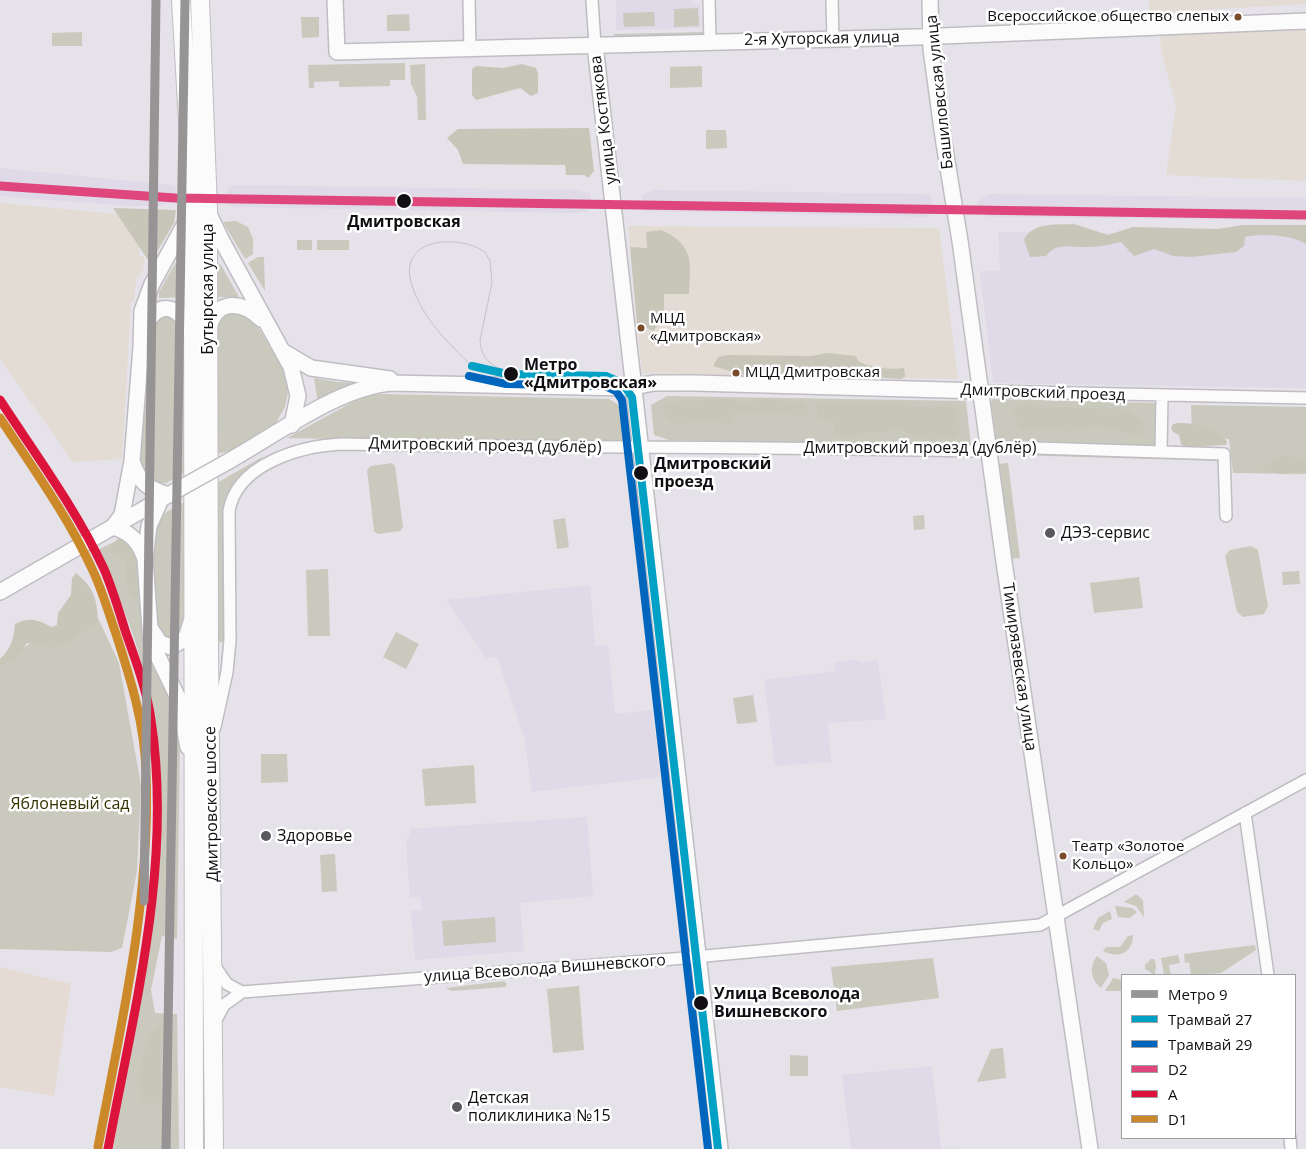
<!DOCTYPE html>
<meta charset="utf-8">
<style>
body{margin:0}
#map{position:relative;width:1306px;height:1149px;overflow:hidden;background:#e5e2e9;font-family:"Open Sans",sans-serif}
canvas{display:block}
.legend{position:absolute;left:1121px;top:974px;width:175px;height:165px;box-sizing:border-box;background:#fff;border:1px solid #a09fa1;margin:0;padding:6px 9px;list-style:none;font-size:15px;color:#110f13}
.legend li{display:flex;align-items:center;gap:10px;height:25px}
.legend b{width:25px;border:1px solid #a09fa1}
</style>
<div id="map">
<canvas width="1306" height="1149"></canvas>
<ul class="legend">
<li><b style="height:6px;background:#969495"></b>Метро 9</li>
<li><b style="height:6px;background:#01a1c5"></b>Трамвай 27</li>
<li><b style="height:6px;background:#0065bd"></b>Трамвай 29</li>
<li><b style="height:6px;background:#df477c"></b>D2</li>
<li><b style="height:6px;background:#dc143c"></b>A</li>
<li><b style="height:6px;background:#cc8929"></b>D1</li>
</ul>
</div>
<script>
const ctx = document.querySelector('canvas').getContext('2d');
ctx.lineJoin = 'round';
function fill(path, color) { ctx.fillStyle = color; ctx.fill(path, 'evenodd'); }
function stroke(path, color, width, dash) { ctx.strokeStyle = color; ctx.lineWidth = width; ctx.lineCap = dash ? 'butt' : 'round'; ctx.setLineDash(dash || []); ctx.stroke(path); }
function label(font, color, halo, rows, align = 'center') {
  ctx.font = font + ' "Open Sans",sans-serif'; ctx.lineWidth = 5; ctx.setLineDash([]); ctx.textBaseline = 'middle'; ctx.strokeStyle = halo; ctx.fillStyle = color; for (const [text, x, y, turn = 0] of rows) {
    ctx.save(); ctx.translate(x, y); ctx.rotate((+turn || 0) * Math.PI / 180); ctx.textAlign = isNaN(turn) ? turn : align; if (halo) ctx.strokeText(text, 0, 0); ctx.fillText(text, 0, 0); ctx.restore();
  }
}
fill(new Path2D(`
 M1149,0h157v4l-157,9z
 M1306,27v154l-140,-6 10,-69 -15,-56 -1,-17z
 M0,203l140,13 -1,40 5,1 -1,14 -7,8 -2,23h-3l-9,157 -49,3 -73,-103z
 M628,226l311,2 19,151 -316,-6z`), '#e3dcd4');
fill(new Path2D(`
 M616,0h76v4h8l1,24 -85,2z
 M0,168l171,17 5,2 -1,15 -18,4h-28l-129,-10z
 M236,185l340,5 15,4v14l-6,4 -10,1 -342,-6 -6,-4v-15z
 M654,190l272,4 5,2 2,15 -5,6 -284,-6 -2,-2v-14z
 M989,194l317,4v22l-317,-3 -12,-5v-10z
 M998,232l308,3v153l-313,-5 -13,-111 20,-2z
 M590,585l5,61 13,-1 7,69 37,-4 8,67 -128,15 -7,-52 -28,-83 -11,1 -40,-58z
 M855,659l7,4 16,-3 8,59 -58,4 3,39 -56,4 -11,-86 72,-9 -1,-8z
 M587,817l6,79 -73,7 4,48 -109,9 -4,-49 11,-1 -2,-13 -10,1 -4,-55 5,-14z
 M932,1066l9,83 17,-2 1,2h-108l-9,-74z`), '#e0d9e8');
fill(new Path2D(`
 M0,967l71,17 -17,112 -54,-9z`), '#e5dbd4');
fill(new Path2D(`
 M698,8l1,18 -25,1v-18z
 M654,12l1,14 -31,1 -1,-14z
 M409,14l1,17h-23v-16z
 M301,17h18v20l-17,1z
 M82,32v14h-30v-13z
 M706,32l-3,3 -89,2v-3z
 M405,63v17h-15v6l-51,1v-6l-25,1v6h-5l-1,-23z
 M425,64l1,56h-8l-1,-23 -6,-13 -1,-19z
 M702,66v21l-32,1v-21z
 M706,130h20l1,18 -21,1z
 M236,221l12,6 5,12v15l-8,5 -22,-37z
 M297,240h15v10h-15z
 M317,240h32v10h-32z
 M258,257h6l1,34 -17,-28z
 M179,260l3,2 2,32 -2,3 -23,1v-6l17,-30z
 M218,264l3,1 18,32h-21z
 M231,310l22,8 33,56 2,18 -3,15 -11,19 -46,26 -13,2 1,-132z
 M168,313l17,18 2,140 -21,12 -13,1 -14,-17 12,-143z
 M314,378l23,4 23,1 -42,20z
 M381,394l228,5c16,8 17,21 18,38l-12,8 -328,-7 75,-41z
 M667,396l299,5 5,45 -302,-6 -15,-5 -3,-30z
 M993,399l163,4 -1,43 -153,-4 -6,-3 -5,-37z
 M1191,405l115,2v67l-73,-1 -4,-34 -37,-3z
 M1011,450l211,7v4l-210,-6z
 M264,456l-30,26 -6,12 -3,146 -4,3 -5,-4 -1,-155z
 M392,463l3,3 8,61 -3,4 -22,3 -4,-3 -7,-61 4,-4z
 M1008,463l12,95 -9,1 -12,-95z
 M187,501l-1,128 -14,13 -14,-9c-2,-24 -13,-94 0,-112 6,-10 19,-15 29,-20z
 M924,515l1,14 -11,1 -1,-14z
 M565,518l4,29 -12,2 -4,-29z
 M123,538l13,12 8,88 34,84 2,20 -3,197 -15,-3 -11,54 4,23 22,1 2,135h-66c26,-161 64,-316 30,-479 -7,-34 -25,-74 -37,-107l-7,-14z
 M1251,546l7,4 10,56 -4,8 -21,3 -6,-5 -12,-56 5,-6z
 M328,569l2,67h-22l-2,-66z
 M1299,571l1,13 -17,1 -1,-13z
 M1139,577l4,31 -49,5 -4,-30z
 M84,613l14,5 21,45 22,122 -4,86 -15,77 -11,4 -111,-3v-288z
 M396,632l23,12 -13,25 -23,-12z
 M753,695l4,27 -20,2 -4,-26z
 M261,754h26l1,28 -27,1z
 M474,765l2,38 -51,3 -3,-37z
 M335,854l2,37 -15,1 -2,-37z
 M1136,894l7,6 1,17 -8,-11 -12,-4z
 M1115,906l17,2 5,4 -7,6 -12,-1z
 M1110,911l2,8 -9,4 -4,8 -6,-2 5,-11z
 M495,917l1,25 -52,4 -2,-25z
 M1133,935c0,18 -15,24 -30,16l3,-4h14l8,-11z
 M1255,945l1,5 -35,23 -30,2 -2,-13 -4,1 -1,-9z
 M1178,955l2,8 -11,2 2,10h-7l-3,-17z
 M1097,956l9,7 3,12 -8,13c-11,-9 -12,-21 -4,-32z
 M933,958l6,40 -102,13 -6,-44z
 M1151,959h3l2,6 -1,10 -10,-6v-4z
 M1113,978l9,2v11h-17z
 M504,981l3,3 -2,3 -53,4 -6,-3z
 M579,986l5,64 -31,3 -6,-64z
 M1003,1048l3,30 -29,4 14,-33z
 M790,1055l18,1v20h-18z`), '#cac9bd');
fill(new Path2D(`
 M522,64l14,4 2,6v19l-7,3 -11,-8 -44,12 -4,-5v-26l4,-3 27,2z
 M589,128l5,43 -6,7 -4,-3h-18l-1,-10 -102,-1 -5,-14 -11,-12 11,-9z
 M113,208l63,2 -2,13 -24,40z
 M1074,224l34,11 25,-8 85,2 25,-4h63v19c-13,-9 -45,-11 -61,-7l-1,9 -8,6 -45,5 -18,-1 -19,-7 -20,7 -13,-14c-10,2 -21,5 -32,5 -16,1 -32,-6 -43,9l-16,1 -6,-17c8,-18 31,-15 50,-16z
 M661,230c33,14 30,33 28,64h-25v25l-11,12 -16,-8 -7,-76 17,1 -1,-16z
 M827,353l29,3 2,5c12,7 32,9 46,7l1,9 -4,2 -30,-2 -20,4 -65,-2 -16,-5h-30l-27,-8 5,-9 10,-2 84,1z
 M726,399l23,4 15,-4 34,4 5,-1 3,3 3,9 -5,2 -34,-4 -36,2 -3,10 -25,-4 -28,5 -8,-5 -9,-14 9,-4z
 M821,402l74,1 29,4 28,-1 7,6 -3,8 5,8 -4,9 -4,2 -10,-2 -13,3 -35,-11 -9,4h-25l-14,4 -11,-2 -3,-3 2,-9 -10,-2 -8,-6v-11z
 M1028,404l27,3 68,2 9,3 13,14 -5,8 -5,1 -36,-8h-12l-15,5 -21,-3 -31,1 -8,-20 7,-5z
 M1179,423c18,0 35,4 48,18l-1,4 -41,2 -4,-3 -2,-9 -6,-3 -2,-4 2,-4z
 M1285,454l21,7v11l-26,2 -17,-4 -1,-3z
 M118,539l9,1 7,7 4,52 -7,-3 -5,-14 -1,-23 -13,-8v-7z
 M76,573c18,15 21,25 22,49l-39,25 -7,1 -25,-5 -12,16 -15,7v-7c11,-10 14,-21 15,-35 13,-7 24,-5 36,3l6,-2 1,-12 13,-18 1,-17z
 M158,1026l4,4 -2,42 3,30 -11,3 -9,-3c-6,-24 -2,-58 15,-76z`), '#c7c6b9');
const street = new Path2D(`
 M469,0l1,49
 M592,0l3,45
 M709,0l1,42
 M832,0l1,39
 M981,391l325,7
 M1161,452l1,-56
 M215,727l12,-55 3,-32 -1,-129c8,-47 71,-65 113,-67 209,4 418,2 628,7l35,-4 219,7 2,62
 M1245,813l23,162
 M214,965l13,19 15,8
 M215,1022l9,-17 18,-13 431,-33 367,-34 266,-145
 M1290,1138l1,11`);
const secondary = new Path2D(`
 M335,0l2,52 580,-15 389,-16
 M930,0l1,49 12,88 17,104 44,321 86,587
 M595,45l125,1104
 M209,214l13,27 69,126 7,29 -6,29
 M209,329c6,-30 33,-29 52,-10
 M144,333c10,-37 38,-29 48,3
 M284,352l27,16 79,11
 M132,461c7,21 15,28 37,34
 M229,461c48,-27 107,-72 161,-78l238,5 26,-5h41l286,8
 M161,499l-12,27 -4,34 6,82 28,58 9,47
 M113,527l9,-12 10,-54 9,-114 1,-36 10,-27 41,-75
 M113,527c18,6 26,14 32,32
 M0,592l177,-102
 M150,628l10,15 11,4 15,-9 5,-16`);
const primary = new Path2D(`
 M181,0l12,209 1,940
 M200,0l8,210 1,438 5,501`);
stroke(street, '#c0bdc2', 14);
stroke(secondary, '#c0bdc2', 18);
stroke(primary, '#c0bdc2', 20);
stroke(street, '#fbfbfc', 11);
stroke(secondary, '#fbfbfc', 15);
stroke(primary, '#fbfbfc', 18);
stroke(new Path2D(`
 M472,366c-25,-24 -51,-49 -61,-84 -12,-45 48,-48 74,-30l5,9 2,22 -12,57c1,20 13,28 31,32`), '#c3c2c4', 1);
const secondaryBridge = new Path2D(`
 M177,490l52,-29`);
stroke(secondaryBridge, '#c0bdc2', 18, []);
stroke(secondaryBridge, '#fbfbfc', 15);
stroke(new Path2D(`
 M0,186l175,12 1131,17`), '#df477c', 9);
stroke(new Path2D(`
 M0,400c36,55 76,109 104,169 9,21 15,42 22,64 10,28 21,58 25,87 22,143 -17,289 -43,429`), '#dc143c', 9);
stroke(new Path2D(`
 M0,418c33,50 69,100 94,155 9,20 15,41 22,61 15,46 29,91 30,139 5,126 -25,251 -48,374`), '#cc8929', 9);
stroke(new Path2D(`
 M472,366l35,8 99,2 16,7 10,14 86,752`), '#01a1c5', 8);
stroke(new Path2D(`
 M469,376l37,8 99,2 11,5 6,9 86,749`), '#0065bd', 8);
stroke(new Path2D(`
 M144,901l12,-901
 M166,1149l19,-1149`), '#969495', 9);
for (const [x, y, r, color] of [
 [1238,17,4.5,"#7a4b2a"],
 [404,201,8,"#110f13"],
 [641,328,4.5,"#7a4b2a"],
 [736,373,4.5,"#7a4b2a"],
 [511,374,8,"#110f13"],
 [641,473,8,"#110f13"],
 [1050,533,6,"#5b595e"],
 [266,836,6,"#5b595e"],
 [1063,856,4.5,"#7a4b2a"],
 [701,1003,8,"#110f13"],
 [457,1107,6,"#5b595e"]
]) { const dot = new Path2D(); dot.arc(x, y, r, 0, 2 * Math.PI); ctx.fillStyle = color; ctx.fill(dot); stroke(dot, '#fff', 2); }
label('15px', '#110f13', '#fff', [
 ["Всероссийское общество слепых",1229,17,"right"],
 ["МЦД",650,319],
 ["«Дмитровская»",650,337],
 ["МЦД Дмитровская",745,373],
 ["Театр «Золотое",1072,847],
 ["Кольцо»",1072,865]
], 'left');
label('16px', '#110f13', '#fff', [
 ["2-я Хуторская улица",822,39,-1],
 ["Башиловская улица",940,92,-96],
 ["улица Костякова",604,120,-97],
 ["Бутырская улица",208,289,-90],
 ["Дмитровский проезд",1043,393,2],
 ["Дмитровский проезд (дублёр)",485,446,1],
 ["Дмитровский проезд (дублёр)",920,448],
 ["Тимирязевская улица",1019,667,82],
 ["Дмитровское шоссе",212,804,-91],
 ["улица Всеволода Вишневского",545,969,-4]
]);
label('bold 16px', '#110f13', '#fff', [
 ["Дмитровская",404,222,"center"],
 ["Метро",524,365],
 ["«Дмитровская»",524,383],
 ["Дмитровский",654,464],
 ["проезд",654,482],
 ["Улица Всеволода",714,994],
 ["Вишневского",714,1012]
], 'left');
label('16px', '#110f13', '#fff', [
 ["ДЭЗ-сервис",1061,533],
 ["Здоровье",277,836],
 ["Детская",468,1098],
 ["поликлиника №15",468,1116]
], 'left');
label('16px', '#330', '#fff', [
 ["Яблоневый сад",70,804]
]);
</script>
